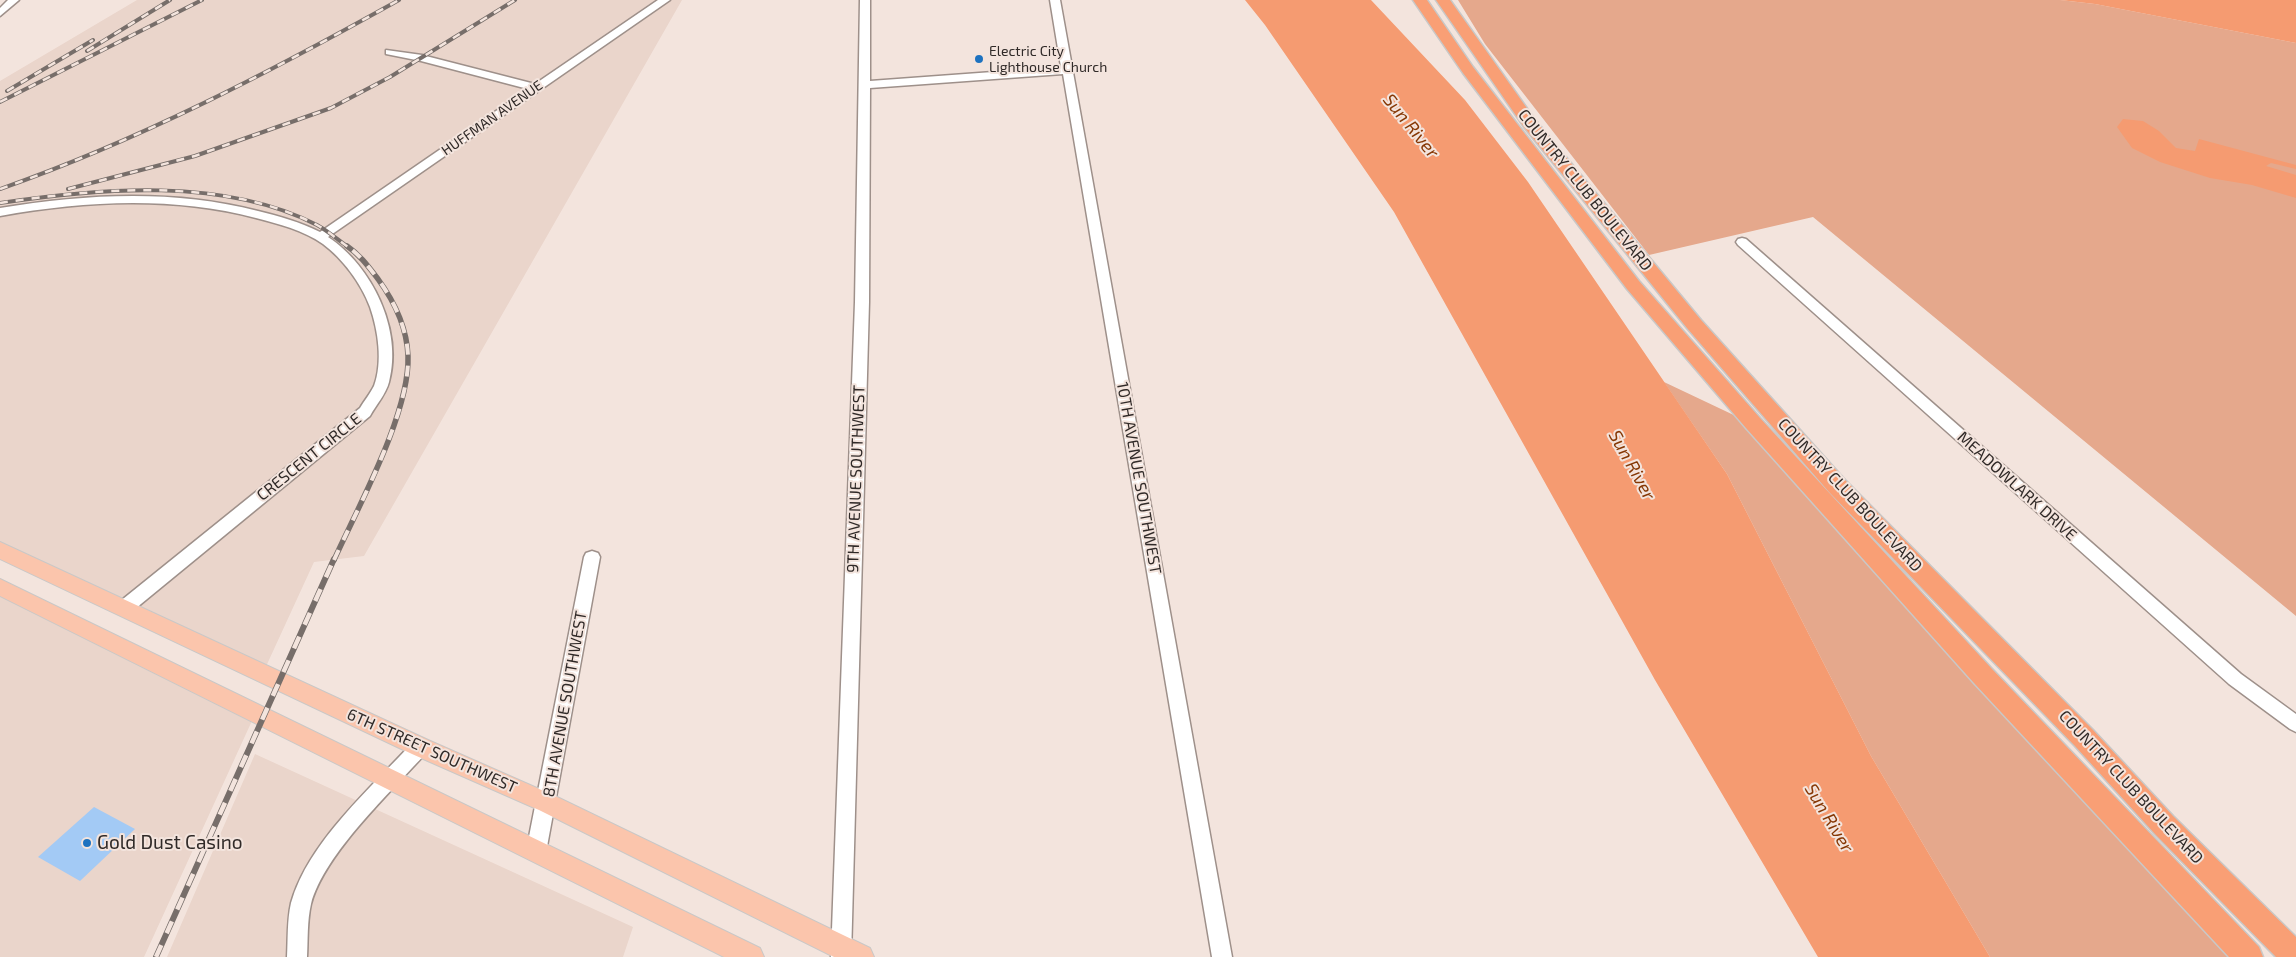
<!DOCTYPE html>
<style>
body{margin:0}
canvas{display:block;background:#f3e4dd}
</style>
<canvas width="2296" height="957"></canvas>
<script>
const ctx = document.querySelector('canvas').getContext('2d');
ctx.lineJoin = 'round';
function fill(path, color) { ctx.fillStyle = color; ctx.fill(path, 'evenodd'); }
function stroke(path, color, width, dash) { ctx.strokeStyle = color; ctx.lineWidth = width; ctx.lineCap = dash ? 'butt' : 'round'; ctx.setLineDash(dash || []); ctx.stroke(path); }
function label(font, color, halo, rows, align = 'center') {
  ctx.font = font + ' "Exo 2",sans-serif'; ctx.lineWidth = 4; ctx.setLineDash([]); ctx.textBaseline = 'middle'; ctx.strokeStyle = halo; ctx.fillStyle = color; for (const [text, x, y, turn = 0] of rows) {
    ctx.save(); ctx.translate(x, y); ctx.rotate((+turn || 0) * Math.PI / 180); ctx.textAlign = isNaN(turn) ? turn : align; if (halo) ctx.strokeText(text, 0, 0); ctx.fillText(text, 0, 0); ctx.restore();
  }
}
fill(new Path2D(`
 M137,0h545l-318,556 -50,6 -51,111 -263,-123v-469z
 M0,587l256,125 -112,245h-144z
 M255,754l378,173 -10,30h-456z`), '#ead5cb');
fill(new Path2D(`
 M1458,0h602l35,4 201,39v573l-483,-399 -164,38 -164,-211z
 M1664,382l76,36 499,539h-249l-119,-201 -144,-282z`), '#e5a88c');
fill(new Path2D(`
 M1245,0h126l94,100 63,82 199,292 144,282 119,201h-172l-163,-277 -261,-468 -129,-187z
 M2060,0h236v43l-201,-39z
 M2123,119l20,2 16,10 17,17 19,3 4,-12 97,26v4l-25,-6 -5,3 30,9v23l-44,-13 -42,-7 -50,-16 -28,-14 -15,-21z`), '#f59b71');
fill(new Path2D(`
 M94,807l41,22 -55,52 -42,-24z`), '#a3caf5');
const minor = new Path2D(`
 M8,0h11l-19,16v-8z
 M658,0h12l-342,237c44,29 75,93 61,145 -3,12 -13,23 -19,34l-240,197 -6,2 -6,-2 -2,-5 2,-5 242,-195c4,-7 10,-14 14,-22 9,-24 4,-56 -4,-79 -9,-24 -27,-48 -47,-63 -20,-14 -44,-20 -67,-26 -85,-22 -171,-17 -256,-2v-8c86,-14 173,-19 258,3 21,5 42,11 62,21l208,-143 -107,-28 -35,-7v-4l36,5 113,29z
 M860,0h10v81l191,-14 -11,-67h10l172,957h-20l-149,-883 -193,14 -1,214 -18,655h-20l24,-655z
 M1742,238l4,1 495,435 55,40v18l-6,-3 -61,-45 -491,-439 -2,-3 2,-3z
 M592,551l6,2 2,4 -54,295 -3,6 -7,3 -7,-3 -3,-6 58,-295 2,-4z
 M420,739l6,2 3,6 -3,6c-34,38 -102,101 -115,151 -4,17 -3,36 -4,53h-20c1,-17 0,-37 4,-54 17,-61 81,-116 123,-162z`);
const major = new Path2D(`
 M0,542l428,198 127,56 315,152 4,9h-40l-295,-147 -127,-56 -412,-195z
 M0,579l760,369 4,9h-40l-724,-361z`);
const highway = new Path2D(`
 M1413,0h14l46,67 166,214 121,137 232,251 267,278 4,10h-34l-255,-274 -228,-255 -119,-139 -164,-216z
 M1436,0h14l86,121 165,199 144,160 248,250 80,86 123,121v20h-20l-121,-123 -80,-88 -246,-254 -142,-164 -163,-201z`);
stroke(minor, '#9e908a', 3);
stroke(major, '#c9c8c7', 2);
stroke(highway, '#c9c8c7', 3);
fill(minor, '#fff');
fill(major, '#fbc5ac');
fill(highway, '#f99f75');
const railFar2 = new Path2D(`
 M87,51l83,-51
 M7,91l86,-51
 M0,102l202,-102
 M0,189c140,-49 270,-117 399,-189
 M68,189l127,-33 136,-48 59,-31 125,-77
 M0,203c100,-15 224,-26 317,22 11,6 21,15 31,22`);
const railFar1 = new Path2D(`
 M334,560c24,-53 76,-147 74,-204 -1,-28 -14,-55 -30,-77 -10,-13 -18,-24 -31,-33`);
const rail = new Path2D(`
 M156,957l178,-398`);
stroke(railFar2, '#776e6a', 4);
stroke(railFar1, '#776e6a', 5.5);
stroke(rail, '#776e6a', 6);
stroke(railFar2, '#f3e4dd', 2.5, [8]);
stroke(railFar1, '#f3e4dd', 4, [11]);
stroke(rail, '#f3e4dd', 4.5, [13]);
for (const [x, y, r, color] of [
 [979,59,5,"#1d72c0"],
 [87,843,5,"#1d72c0"]
]) { const dot = new Path2D(); dot.arc(x, y, r, 0, 2 * Math.PI); ctx.fillStyle = color; ctx.fill(dot); stroke(dot, '#f3e4dd', 2); }
label('14px', '#302a28', '#f3e4dd', [
 ["Electric City",989,51],
 ["Lighthouse Church",989,67]
], 'left');
label('14px', '#302a28', '#f3e4dd', [
 ["HUFFMAN AVENUE",492,118,-35]
]);
label('16px', '#302a28', '#f3e4dd', [
 ["COUNTRY CLUB BOULEVARD",1585,190,51],
 ["CRESCENT CIRCLE",309,457,-39],
 ["10TH AVENUE SOUTHWEST",1139,478,80],
 ["9TH AVENUE SOUTHWEST",856,479,-88],
 ["MEADOWLARK DRIVE",2017,486,42],
 ["COUNTRY CLUB BOULEVARD",1850,495,47],
 ["8TH AVENUE SOUTHWEST",565,704,-80],
 ["6TH STREET SOUTHWEST",432,751,24],
 ["COUNTRY CLUB BOULEVARD",2131,787,47]
]);
label('italic 18px', '#863704', '#f3e4dd', [
 ["Sun River",1411,126,51],
 ["Sun River",1632,465,61],
 ["Sun River",1829,818,59]
]);
label('19px', '#302a28', '#f3e4dd', [
 ["Gold Dust Casino",97,843]
], 'left');
</script>
